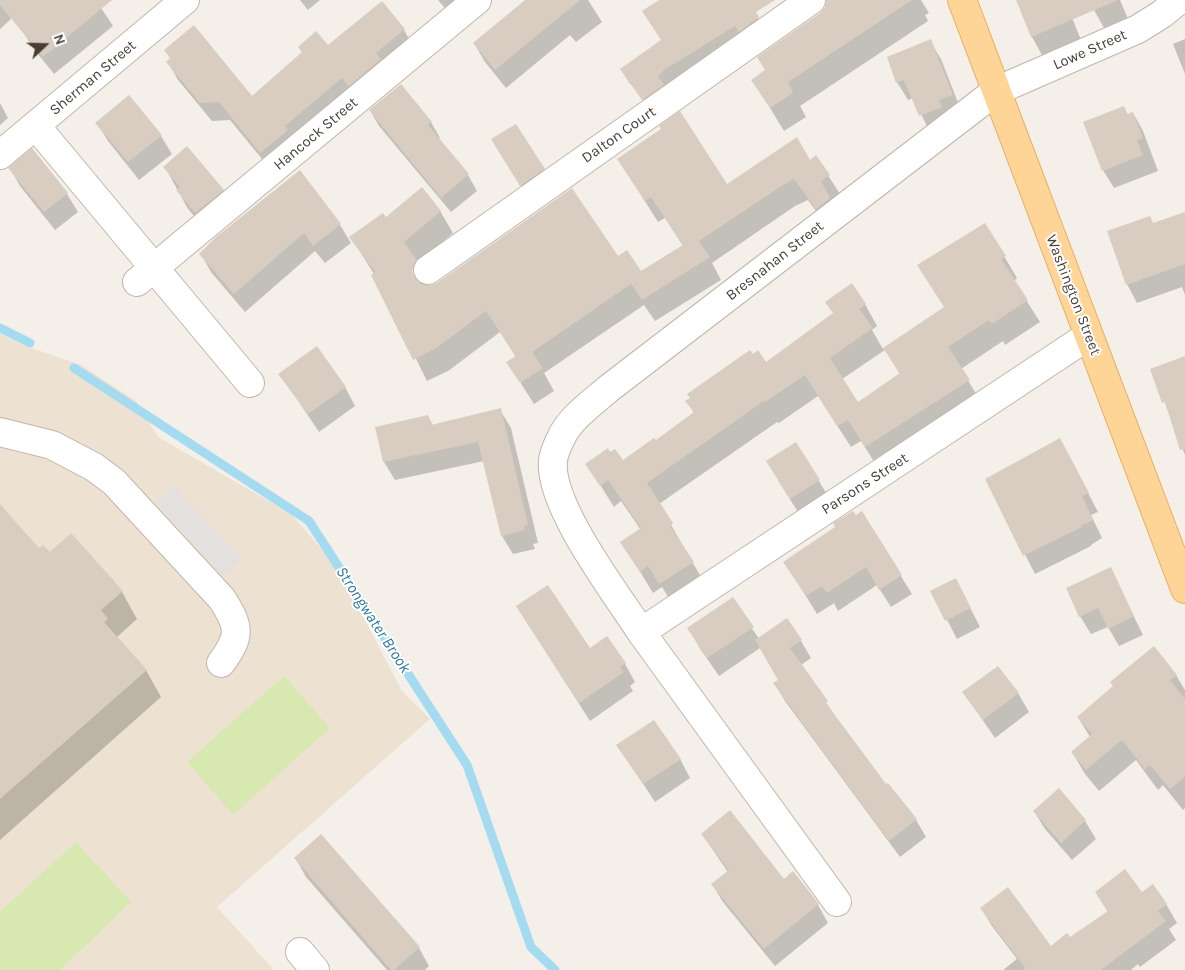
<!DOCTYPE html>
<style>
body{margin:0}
#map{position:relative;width:1185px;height:970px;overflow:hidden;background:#f4efe8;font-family:Karla,sans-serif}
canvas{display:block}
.north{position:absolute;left:20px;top:20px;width:50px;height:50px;-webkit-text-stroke:4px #fff;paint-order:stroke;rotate:69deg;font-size:14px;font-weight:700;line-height:20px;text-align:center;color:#483f37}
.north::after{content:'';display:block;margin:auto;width:18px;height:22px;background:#483f37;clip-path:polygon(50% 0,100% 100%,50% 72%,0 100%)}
</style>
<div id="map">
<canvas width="1185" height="970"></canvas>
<div class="north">N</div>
</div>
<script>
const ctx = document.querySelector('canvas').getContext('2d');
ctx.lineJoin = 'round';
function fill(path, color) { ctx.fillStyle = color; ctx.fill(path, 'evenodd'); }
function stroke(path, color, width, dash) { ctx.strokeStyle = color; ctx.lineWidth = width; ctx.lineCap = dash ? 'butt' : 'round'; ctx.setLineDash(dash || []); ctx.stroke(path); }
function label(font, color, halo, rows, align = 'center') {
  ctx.font = font + ' Karla,sans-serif'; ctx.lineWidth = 4; ctx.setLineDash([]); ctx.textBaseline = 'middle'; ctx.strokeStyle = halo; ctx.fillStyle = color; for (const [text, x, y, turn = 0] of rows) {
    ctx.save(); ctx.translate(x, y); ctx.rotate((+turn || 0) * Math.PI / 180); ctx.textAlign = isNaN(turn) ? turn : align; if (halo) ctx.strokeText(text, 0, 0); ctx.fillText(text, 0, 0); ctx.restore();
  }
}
fill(new Path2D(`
 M0,334l23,11 58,20 55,36 22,36 133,77 46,53 65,124 28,28 -213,188 56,62 -1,1h-272z`), '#ede2d2');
fill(new Path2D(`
 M284,676l46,52 -97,87 -46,-53z
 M76,842l55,60 -71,68h-60v-58z`), '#d7e9b1');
fill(new Path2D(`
 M174,486l68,73 -19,17 -67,-73z`), '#e3e0dd');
fill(new Path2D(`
 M59,0h37l17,26 -59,48 -21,-26 -11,-18z
 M300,0h20l-12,10z
 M438,0h38l-22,19z
 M527,0h61l14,22 -26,20 -6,-7 -64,53 -21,-26 -11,-19z
 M662,0h84l22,35 -121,69 -15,-20h-2l-9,-15 41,-28z
 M828,0h93l8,13 -4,2 3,6 -128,85 6,11 -22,14 -31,-51 13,-9 55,-57 5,-6z
 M1017,0h48l16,40 -39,15 -10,-18z
 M1093,0h27l8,19 -24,9 -10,-18z
 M0,1l11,18 -11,10z
 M404,30l10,18 -143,122 -41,-50 -18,1 -34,-41 -10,-18 3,-3 -6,-9 87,47 76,-50z
 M1185,39v35l-12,-30z
 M930,41l11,18 21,54 -31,21 -18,-36 -5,2 -11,-18z
 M0,103l8,15 -8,7z
 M1124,108l4,7 5,-2 10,18 15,40 -44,17 -11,-18z
 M370,110l61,12 9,16 -2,1 30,36 9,16 -26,21 -72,-86z
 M97,123l64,13 11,18 -33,26 -31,-39z
 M32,150l35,44 11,18 -23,18 -35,-44 -10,-18z
 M816,157l26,40 -12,33 -22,-30 -13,6 -83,57 9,17 -66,41 -11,-16 -100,68 10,18 -20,13 -26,-41 8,-6 -16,-25 -52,39 -21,10 -53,-107 -23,-37 35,-18 54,-8 13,22 -36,30 12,19 -2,4 191,-29 23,16 42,-27 -18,-28 -7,4 -39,-62 108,26 83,-25zM410,265l11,18h-3l-10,-17z
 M503,158l41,11 10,19 -22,15z
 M165,167l58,23 10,19 -26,22 -19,-22z
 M300,172l40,53 11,18 -26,20 -10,-12 -70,61 -34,-40 -10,-18z
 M1185,213v82l-3,-8 -45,16 -10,-19 26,-60z
 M985,224l32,54 -3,3 26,41 -35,23 -2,-4 -42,28 20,33 -103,66 -17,-27 -10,6 -33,-51 -39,27 -2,-1 -118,82 46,80 -32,21 -11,-18 -9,6 -31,-51 19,-12 -20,-29 -7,6 -27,-43 35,-2 33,-20 39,-29 -7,-12 79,-38 99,-59 12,22 -5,4 11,19 62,-41zM885,350l15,24 -42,29 -16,-24z
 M1185,358v97l-33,-86z
 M280,374l65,13 10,19 -36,26z
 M500,410l11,18 27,115 -5,1 2,5 -22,5 -11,-18 -18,-75 -89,19 -11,-18 -7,-34 51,-12 5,10z
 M796,444l34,55 -29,18 -23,-37z
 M1070,458l28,54 -7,3 11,23 -11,7v1l-56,28 -49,-95z
 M0,506l39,44 83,42 15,27 -20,18 29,33 15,27 -161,143z
 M862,513l50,81 -21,13 -14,-22 -39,26 -4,-8 -17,11 -21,-34 41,-53z
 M1110,568l33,67 -24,11 -11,-19 -17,7 -11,-18z
 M956,580l24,47 -23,12 -25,-48z
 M733,599l26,40 28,-19 14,21 10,17 -10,7 36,54 49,67 30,34 10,17 -26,20 -115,-156 -10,-17 5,-4 -20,-32 -41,28 -20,-29 -10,-19z
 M517,607l73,43 35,14 10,18 -5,4 3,5 -43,30z
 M1176,675l9,15v118l-2,2 -20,-25 -5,5 -22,-30 -37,31 -14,-17 -13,-22 18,-15 -12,-20z
 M964,693h54l11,19 -34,26z
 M618,745l62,14 10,19 -35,24z
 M1059,790l26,31 11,18 -24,21 -27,-31 -11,-18z
 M702,834l82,46 9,-7 25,32 10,18 -53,43 -52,-64 -11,-18 16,-12z
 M296,859l123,89 10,18 -4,4h-38l-81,-93z
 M1096,893l46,1 24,10 11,19 -8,6 7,11 -36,27 -2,-3 -7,6h-128l14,-11 -25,-33 -11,-18 70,40 19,-9 38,-27z`), '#0003');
stroke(new Path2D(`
 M0,328l30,15
 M74,368l235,153 158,244 64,182 24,23`), '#a5dbf1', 9);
fill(new Path2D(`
 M0,0h112l-69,57 -43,-52z
 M525,0h55l-85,70 -22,-27z
 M659,0h116l-19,12 3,5 -20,15 -4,-6 -71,44 -6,6 6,9 -22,15 -22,-31 41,-29 -19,-29z
 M826,0h86l-124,82 5,11 -23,15 -19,-28 14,-10 -8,-13 63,-44 5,-6z
 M1016,0h100v1l-85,36z
 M382,1l23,28 -29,24 5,6 -32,27 -7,-8 -57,48 3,4 -28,23 -41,-51 -19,1 -34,-41 4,-4 -6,-8 30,-25 58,71 50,-44 -4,-5 18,-16 12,14z
 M931,39l22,56 -14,5 3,7 -23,9 -15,-36 -8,3 -9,-26z
 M401,84l31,38 -4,3 41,49 -28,24 -72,-88z
 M129,95l33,40 -34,27 -33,-39z
 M1124,106l3,8 6,-2 10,26 -6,2 6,15 -41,16 -19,-49z
 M680,111l47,73 70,-47 13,23 6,-5 14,20 -9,6 9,17 -14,11 -22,-30 -11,6 -84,56 11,16 -68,43 -11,-16 -99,68 11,16 -23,15 -14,-21 10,-6 -30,-45 -51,38 -22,11 -42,-85 4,-3 -26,-35 34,-24 3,4 36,-30 19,24 -37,31 13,18 -5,11 3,8 6,5 9,1 7,-2 135,-95 46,68 9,-6 14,21 42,-26 -32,-48 -6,4 -28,-42 44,-30 -2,-3z
 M516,124l29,45 -25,17 -29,-47z
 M187,146l37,44 -29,23 -19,-23 4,-3 -17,-20z
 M32,148l36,45 -24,19 -36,-44z
 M300,170l41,54 -28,22 -9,-13 -70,61 -35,-40 17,-17z
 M1185,212v52l-59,21 -19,-54 43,-15 3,7z
 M985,223l21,33 -5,3 27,41 -36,24 -3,-4 -41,27 22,33 -105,67 -17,-27 -11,6 -32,-51 -40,27 -1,-1 -117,82 26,40 -3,3 24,36 -35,22 -11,-18 -8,6 -20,-30 21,-14 -33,-48 -8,6 -15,-22 23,-16 2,4 5,-3 8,11 31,-22 2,2 38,-28 -9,-11 5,-3 -3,-4 63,-44 3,4 5,-4 8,12 67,-49 -8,-11 27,-19 14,21 -7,5 14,19 -43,30 28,44 42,-29 -17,-25 61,-41 -27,-42z
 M317,346l29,41 -38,27 -30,-40z
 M1185,356v93l-5,1 -15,-48 -3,1 -12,-34z
 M501,408l27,117 -4,1 1,4 -24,6 -23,-94 -95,20 -8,-35 53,-12 3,10z
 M1060,438l29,55 -7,3 11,24 -12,6 1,1 -59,29 -38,-77z
 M796,442l24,38 -30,19 -24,-38z
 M0,504l39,44 4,-3 7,7 21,-19 52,58 -22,19 7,9 -4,3 43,48 -147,129z
 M853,511l3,4 6,-4 40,64 -23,15 -13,-23 -39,26 -5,-7 -16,10 -23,-34 52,-35 -2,-4z
 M1111,567l23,49 -26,13 -10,-21 -19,9 -13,-29z
 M956,578l15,30 -26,13 -15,-30z
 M548,585l42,63 17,-12 19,27 -6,4 4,5 -45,31 -63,-97z
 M733,597l21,30 -47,31 -20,-30z
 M787,618l15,22 -12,8 38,53 -2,2 60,81 2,-1 29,36 -28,22 -116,-158 5,-3 -23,-40z
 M1154,646l23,29 -7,5 15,19v78l-15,12 -20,-24 -5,4 -23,-29 -36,30 -15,-18 21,-18 -15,-17 36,-31 -3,-4z
 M998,666l21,27 -36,27 -21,-28z
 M654,720l27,39 -38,25 -27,-39z
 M1059,788l27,32 -25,23 -28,-32z
 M730,810l54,69 9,-8 26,33 -55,45 -53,-65 18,-14 -28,-36z
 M321,834l99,113 -26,23h-3l-97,-112z
 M1125,869l17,23 11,-8 14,20 -9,7 8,10 -65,49h-79l3,-2 -45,-60 28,-21 43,59 16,-13 3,4 38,-26 -13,-19z`), '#d9ccc1');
const minor = new Path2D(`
 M36,126l214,257
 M0,155l185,-155
 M428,270l383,-270
 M137,282l340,-282
 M1088,336l-447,296c-25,-39 -93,-127 -88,-172 1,-6 5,-16 8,-22 9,-20 31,-35 47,-49l388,-298 142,-62 24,-15 17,-14
 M0,432l52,13 42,22 20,15 108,117c18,28 19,37 -1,64
 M641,632l196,270
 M300,952l15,18`);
const major = new Path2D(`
 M962,0l223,589`);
stroke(minor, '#c0b6ab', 30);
stroke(major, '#e5af66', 30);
stroke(minor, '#fff', 28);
stroke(major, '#ffd497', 28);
label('15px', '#483f37', '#fff', [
 ["Lowe Street",1090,50,-24],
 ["Sherman Street",93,78,-40],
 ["Hancock Street",316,134,-40],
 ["Dalton Court",619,135,-35],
 ["Bresnahan Street",775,261,-38],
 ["Washington Street",1073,295,69],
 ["Parsons Street",865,484,-33]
]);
label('italic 16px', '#2a7a9c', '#fff', [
 ["Strongwater Brook",373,620,57]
]);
</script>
